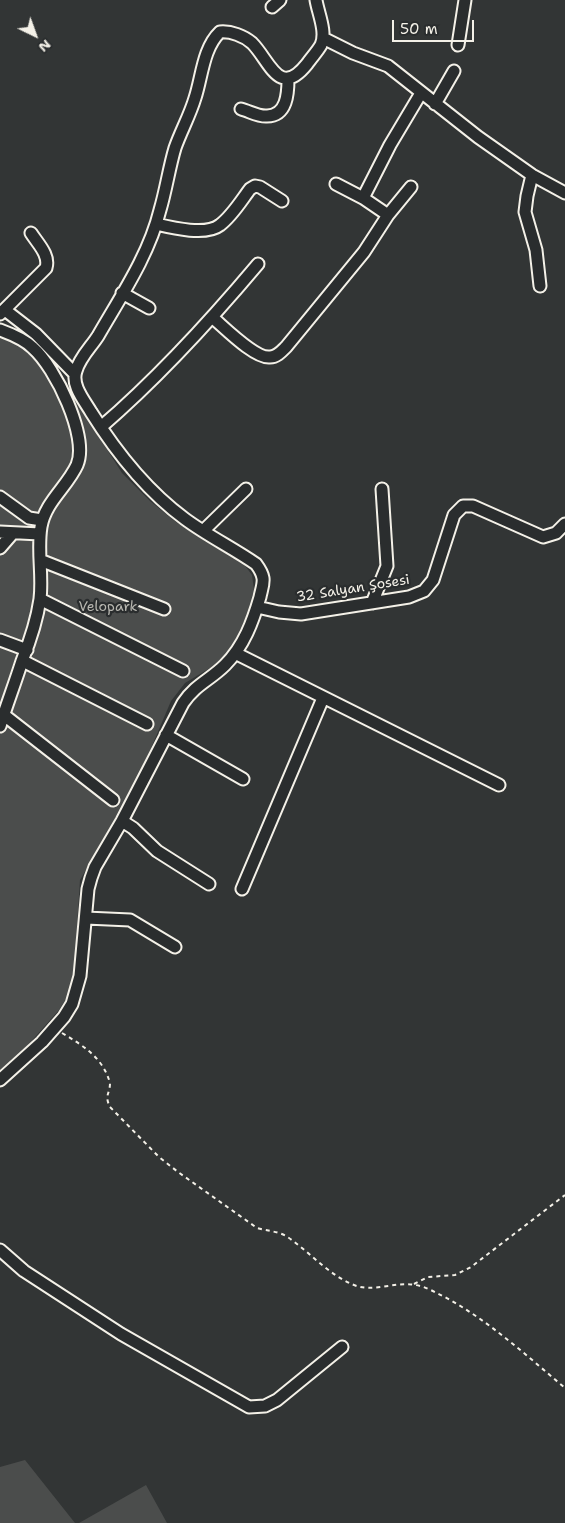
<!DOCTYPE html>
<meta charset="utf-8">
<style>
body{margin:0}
#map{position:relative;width:565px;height:1523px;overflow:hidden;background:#323535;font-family:"Shantell Sans",sans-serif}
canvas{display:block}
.north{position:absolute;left:10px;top:10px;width:50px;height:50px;-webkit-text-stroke:4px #2a2d2e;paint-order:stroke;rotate:138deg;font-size:14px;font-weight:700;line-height:20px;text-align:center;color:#f4f1e8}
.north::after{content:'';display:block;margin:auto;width:18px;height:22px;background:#f4f1e8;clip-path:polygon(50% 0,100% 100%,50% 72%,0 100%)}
.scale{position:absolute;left:392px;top:20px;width:82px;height:22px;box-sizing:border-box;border:2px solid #f4f1e8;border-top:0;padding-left:6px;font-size:15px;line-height:18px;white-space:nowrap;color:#f4f1e8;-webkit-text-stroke:4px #2a2d2e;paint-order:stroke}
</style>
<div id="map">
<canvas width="565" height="1523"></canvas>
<div class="north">N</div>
<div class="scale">50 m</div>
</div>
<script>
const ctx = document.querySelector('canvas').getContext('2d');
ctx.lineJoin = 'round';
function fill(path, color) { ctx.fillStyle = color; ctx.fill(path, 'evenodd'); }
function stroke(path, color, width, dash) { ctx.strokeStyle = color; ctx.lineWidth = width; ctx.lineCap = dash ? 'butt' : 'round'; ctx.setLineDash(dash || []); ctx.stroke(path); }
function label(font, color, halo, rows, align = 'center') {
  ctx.font = font + ' "Shantell Sans",sans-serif'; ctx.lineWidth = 4.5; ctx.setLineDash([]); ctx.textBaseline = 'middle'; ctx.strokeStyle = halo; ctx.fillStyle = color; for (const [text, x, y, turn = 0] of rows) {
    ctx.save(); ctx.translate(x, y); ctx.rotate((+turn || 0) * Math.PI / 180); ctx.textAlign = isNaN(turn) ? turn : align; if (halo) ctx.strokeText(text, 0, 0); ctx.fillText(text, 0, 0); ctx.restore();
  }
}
fill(new Path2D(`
 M0,321l28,15 21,22 73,115 28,28 26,21 37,24 30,17 9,12 2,15 -8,27 -14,30 -17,18 -30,18 -14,18 -25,59 -35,67 -31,53 -6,93 -5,21 -10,16 -32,36 -27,26z
 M25,1460l50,63h-75v-56z
 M146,1485l21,38h-88z`), '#4b4d4c');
const minor = new Path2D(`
 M272,7l8,-7
 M323,38l30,15 35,13 90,71 54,38 33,18
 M458,45l7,-45
 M435,104l19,-33
 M241,109c8,2 18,8 26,7 20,0 21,-23 21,-37
 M532,175l-5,21 -2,16 11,38 4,36
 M336,184l27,14 25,17
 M363,198l27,-53 31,-52
 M156,224c17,4 50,12 64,1 12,-9 21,-24 30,-36l5,-3 5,1 22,14
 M122,293l27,15
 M5,310l31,24 38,39
 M0,314l46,-46c4,-13 -8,-24 -15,-35
 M212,317c12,10 43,42 58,40 7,0 12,-6 16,-10l78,-95 24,-37 23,-28
 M0,330c11,4 25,10 33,18 22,19 56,89 44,117 -10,22 -32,37 -36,62 -4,24 2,48 -1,72 -3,21 -10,42 -18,62 -7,22 -15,43 -22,65
 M101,427c57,-49 109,-106 157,-163
 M0,497l29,21 13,2
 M203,531l43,-42
 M0,532l40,2
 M0,548l13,-15
 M40,560l124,49
 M40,599l143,72
 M372,603l15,-37 -5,-77
 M257,607l22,5 22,2 108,-17 15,-6 9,-11 21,-65 9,-9h10l70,31 13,-4 9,-9
 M0,640l27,10
 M235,653l264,132
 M23,661l124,63
 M4,715l109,85
 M166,735l77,44
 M122,821l11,7 24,23 52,33
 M242,889l81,-191
 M86,918l44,2 45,27
 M0,1080l42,-38 22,-25 8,-13 8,-28 8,-87 3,-11 4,-11 27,-46 61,-118c13,-19 27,-23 42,-38 19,-19 28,-44 35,-68 1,-6 4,-13 3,-19 -1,-6 -4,-10 -7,-14 -23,-16 -48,-28 -71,-45 -38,-28 -69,-67 -94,-107 -7,-12 -20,-27 -15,-41 4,-14 15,-24 22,-35 23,-40 51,-81 62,-126 6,-20 9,-42 15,-62 6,-17 15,-33 20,-50 7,-21 8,-50 25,-66 11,-1 24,4 32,11 18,18 27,56 55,21 4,-6 10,-12 14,-19 6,-13 -3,-32 -5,-45
 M0,1250l24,21 97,63 128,73 16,-1 12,-6 65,-53`);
stroke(minor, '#f4f1e8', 15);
stroke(new Path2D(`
 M62,1033c22,13 41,25 48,50 0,11 -6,12 0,24l49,50 19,15 79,56c10,3 20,3 29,8 23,15 41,38 68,49 19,8 41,-4 61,0 10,1 19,7 28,11 45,24 83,59 122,92
 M414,1284l14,-7 27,-2 16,-8 94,-72`), '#f4f1e8', 2, [4, 4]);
stroke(minor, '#2a2d2e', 11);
label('14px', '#f4f1e8', '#2a2d2e', [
 ["32 Salyan Şosesi",353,589,-9]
]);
label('14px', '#b9b8b1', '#2a2d2e', [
 ["Velopark",108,607]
]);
</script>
